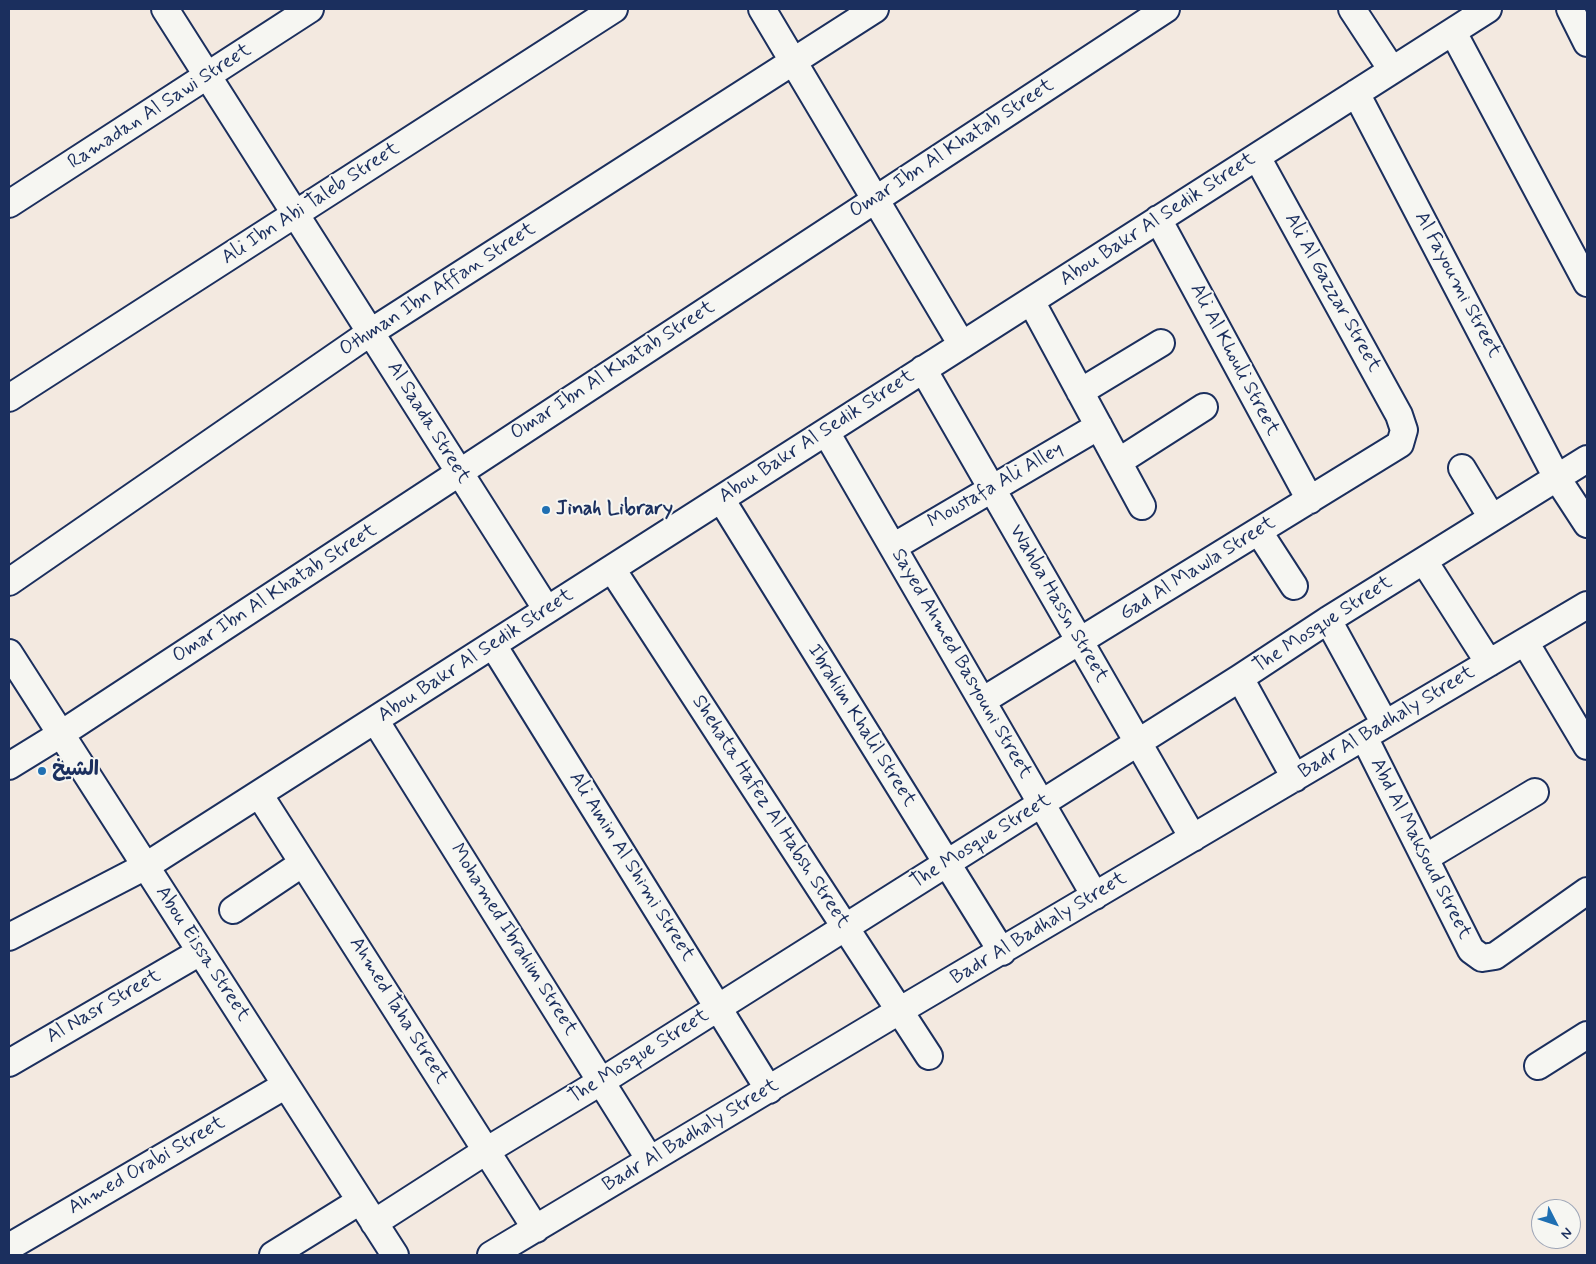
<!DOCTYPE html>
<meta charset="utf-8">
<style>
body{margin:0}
#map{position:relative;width:1596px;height:1264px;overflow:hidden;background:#f3e9e0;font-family:Mynerve,sans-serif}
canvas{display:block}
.frame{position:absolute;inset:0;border:10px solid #1b2f5e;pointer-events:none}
.north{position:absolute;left:1531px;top:1199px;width:50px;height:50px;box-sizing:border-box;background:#f6f6f2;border:1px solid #9ea6b7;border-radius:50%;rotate:131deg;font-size:14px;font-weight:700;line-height:20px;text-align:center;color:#1b2f5e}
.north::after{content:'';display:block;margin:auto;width:18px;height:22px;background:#1f6fb2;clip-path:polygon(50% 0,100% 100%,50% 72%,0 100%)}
</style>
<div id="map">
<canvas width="1596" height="1264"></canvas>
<div class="frame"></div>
<div class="north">N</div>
</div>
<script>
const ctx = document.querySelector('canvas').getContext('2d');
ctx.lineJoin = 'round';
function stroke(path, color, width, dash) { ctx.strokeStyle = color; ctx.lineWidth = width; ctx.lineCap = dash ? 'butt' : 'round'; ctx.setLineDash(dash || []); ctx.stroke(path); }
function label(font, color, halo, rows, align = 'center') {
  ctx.font = font + ' Mynerve,"Playpen Sans Arabic",sans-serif'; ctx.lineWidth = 4; ctx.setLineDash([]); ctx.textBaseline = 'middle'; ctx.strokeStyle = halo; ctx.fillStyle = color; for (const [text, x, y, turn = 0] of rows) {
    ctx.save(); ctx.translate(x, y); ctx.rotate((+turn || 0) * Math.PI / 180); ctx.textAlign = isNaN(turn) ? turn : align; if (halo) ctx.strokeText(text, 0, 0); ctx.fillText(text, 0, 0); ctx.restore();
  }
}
const minor = new Path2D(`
 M165,9l382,601
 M762,9l200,336
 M1352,9l40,61
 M1570,9l17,34
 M1453,32l134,251
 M1356,93l201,385 30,46
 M9,204l301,-195
 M1158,219l152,281
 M1031,301l111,205
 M923,369l270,469
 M1080,392l81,-49
 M9,398l605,-389
 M826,432l269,464
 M1118,462l86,-55
 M1462,468l30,50
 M721,499l281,453
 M1259,532l35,54
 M893,547l206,-121
 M1424,561l65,102
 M612,569l317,487
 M9,582l362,-250 504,-323
 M1328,620l57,104
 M1525,642l62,104
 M493,645l276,445
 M9,653l386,602
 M1240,678l55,100
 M982,701l418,-257 4,-14 -5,-15 -142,-258
 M375,720l275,440
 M1364,737l107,213 11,8 13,-2 92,-65
 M9,766l52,-32 1105,-725
 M259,794l277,435
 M1425,858l110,-66
 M233,910l70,-47
 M9,937l137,-71 1342,-857
 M9,1063l191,-111
 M1538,1066l49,-31
 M374,1223l112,-72 116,-70 638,-403 88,-58 259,-161
 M9,1247l277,-162
 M273,1255l87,-54
 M491,1255l408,-244 688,-406`);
stroke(minor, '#1b2f5e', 30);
stroke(minor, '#f6f6f2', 26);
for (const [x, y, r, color] of [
 [546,510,5,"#1f6fb2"],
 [42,771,5,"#1f6fb2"]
]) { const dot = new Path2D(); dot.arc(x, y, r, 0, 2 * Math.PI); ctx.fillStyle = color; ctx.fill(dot); stroke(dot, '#f6f6f2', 2); }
label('20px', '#1b2f5e', '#f6f6f2', [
 ["Ramadan Al Sawi Street",160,107,-33],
 ["Omar Ibn Al Khatab Street",952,149,-33],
 ["Ali Ibn Abi Taleb Street",311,204,-33],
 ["Abou Bakr Al Sedik Street",1158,220,-33],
 ["Al Fayoumi Street",1457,285,62],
 ["Othman Ibn Affan Street",438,290,-33],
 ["Ali Al Gazzar Street",1332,293,61],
 ["Ali Al Khouli Street",1234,360,62],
 ["Omar Ibn Al Khatab Street",613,371,-33],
 ["Al Saada Street",428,423,58],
 ["Abou Bakr Al Sedik Street",817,437,-33],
 ["Moustafa Ali Alley",996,486,-30],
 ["Gad Al Mawla Street",1198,569,-32],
 ["Omar Ibn Al Khatab Street",275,594,-33],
 ["Wahba Hassn Street",1058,604,60],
 ["The Mosque Street",1323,625,-33],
 ["Abou Bakr Al Sedik Street",476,656,-33],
 ["Sayed Ahmed Basyouni Street",961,664,60],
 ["Badr Al Badhaly Street",1387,723,-31],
 ["Ibrahim Khalil Street",861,726,58],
 ["Shehata Hafez Al Habsh Street",770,812,57],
 ["The Mosque Street",981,842,-32],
 ["Abd Al Maksoud Street",1420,849,63],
 ["Ali Amin Al Shimi Street",631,867,58],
 ["Badr Al Badhaly Street",1039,929,-31],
 ["Mohamed Ibrahim Street",513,940,58],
 ["Abou Eissa Street",202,954,57],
 ["Al Nasr Street",104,1007,-30],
 ["Ahmed Taha Street",398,1011,58],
 ["The Mosque Street",639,1057,-32],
 ["Badr Al Badhaly Street",691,1136,-31],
 ["Ahmed Orabi Street",147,1166,-30]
]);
label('bold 20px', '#1b2f5e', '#f6f6f2', [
 ["Jinah Library",556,510],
 ["الشيخ",52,771]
], 'left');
</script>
